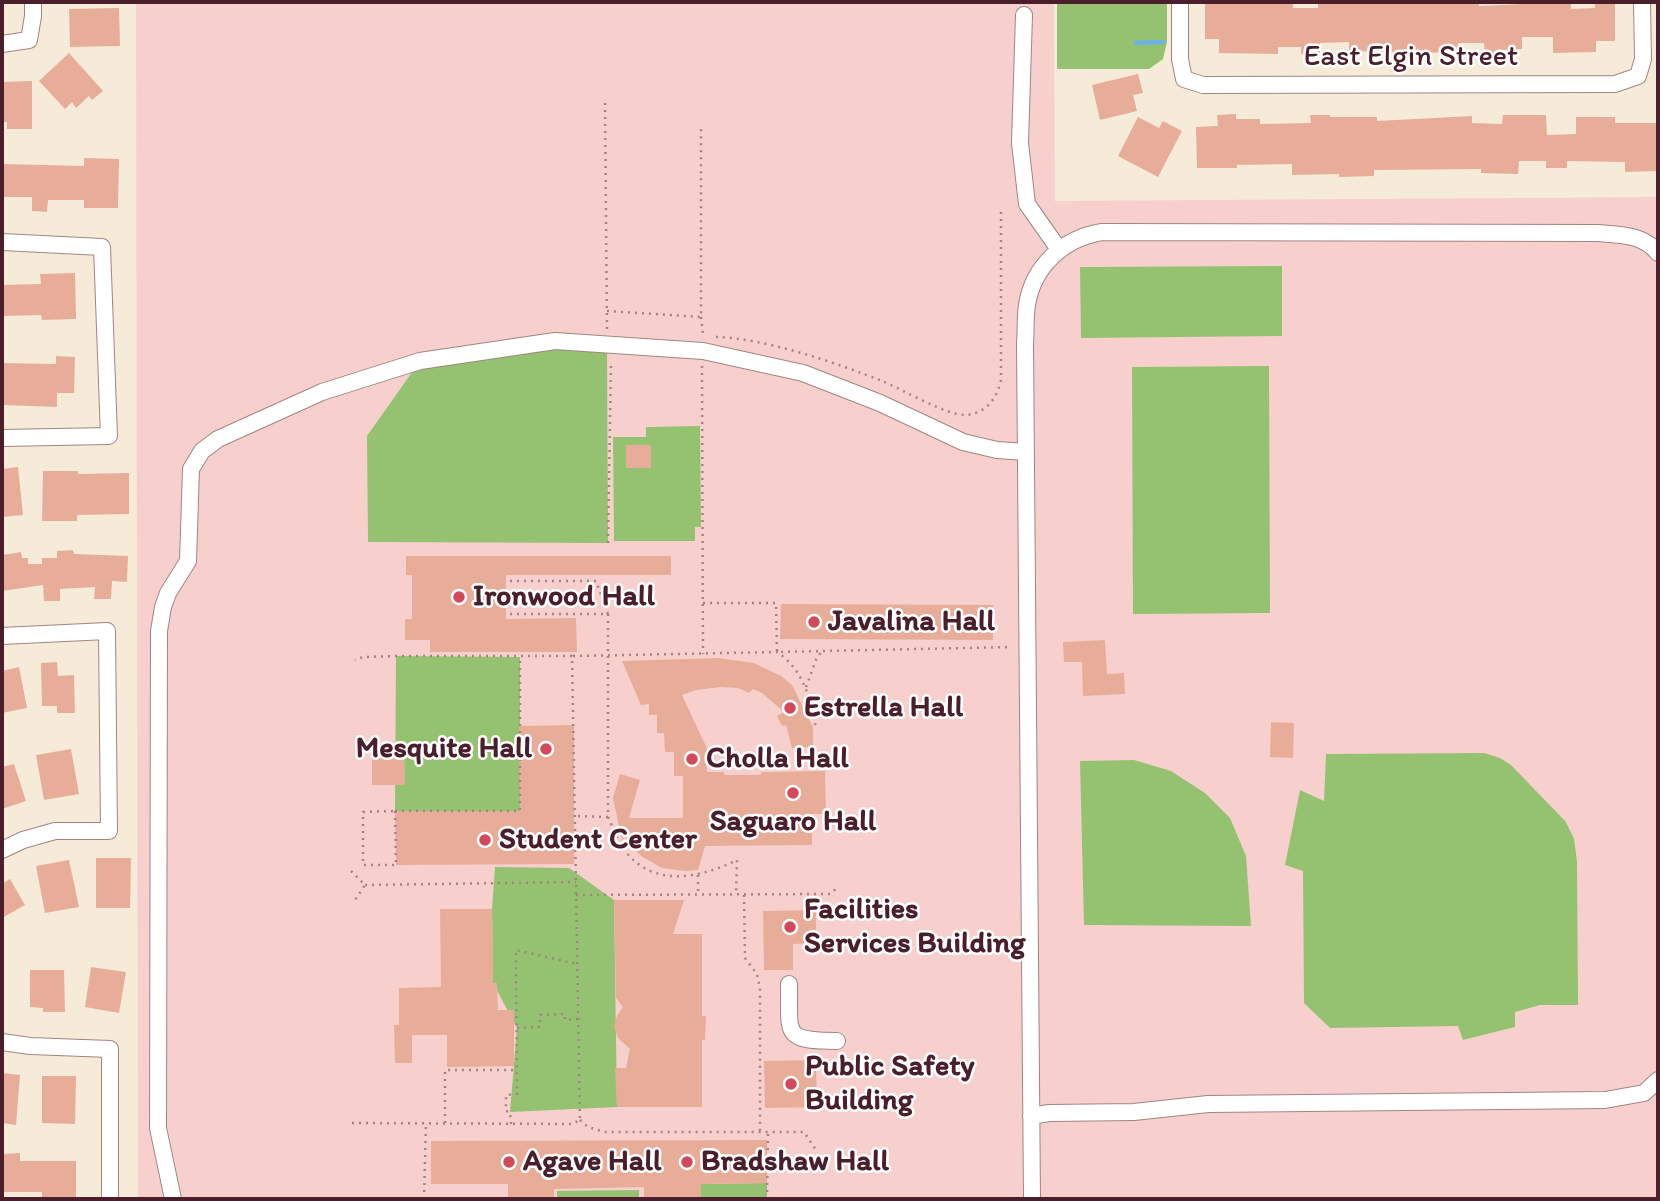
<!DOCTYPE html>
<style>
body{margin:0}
#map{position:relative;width:1660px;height:1201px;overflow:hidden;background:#f6ebd8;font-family:Itim,sans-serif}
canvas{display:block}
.frame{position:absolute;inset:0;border:4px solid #4a1f2b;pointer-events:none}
</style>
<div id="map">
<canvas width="1660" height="1201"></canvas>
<div class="frame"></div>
</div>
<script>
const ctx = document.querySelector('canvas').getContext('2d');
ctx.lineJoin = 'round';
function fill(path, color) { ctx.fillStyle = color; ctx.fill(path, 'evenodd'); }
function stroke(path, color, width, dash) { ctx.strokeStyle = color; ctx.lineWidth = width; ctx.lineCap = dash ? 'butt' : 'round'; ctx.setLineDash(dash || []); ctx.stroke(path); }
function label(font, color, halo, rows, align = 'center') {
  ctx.font = font + ' Itim,sans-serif'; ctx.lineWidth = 5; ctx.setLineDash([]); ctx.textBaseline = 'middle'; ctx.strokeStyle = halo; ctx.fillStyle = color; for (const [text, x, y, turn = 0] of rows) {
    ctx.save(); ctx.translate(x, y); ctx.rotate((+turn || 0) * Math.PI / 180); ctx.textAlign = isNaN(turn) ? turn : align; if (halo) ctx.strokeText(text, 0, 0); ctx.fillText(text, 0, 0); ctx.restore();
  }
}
fill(new Path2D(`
 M136,2h918l1,199 603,-4v1002h-1520z`), '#f7d0cd');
fill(new Path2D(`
 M1057,2h110v40l-4,17 -14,10h-92z
 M1282,266v70l-201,2 -1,-71z
 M607,344l1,199 -240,-1 -1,-106 53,-75z
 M1269,366l1,247 -137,1 -1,-247z
 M700,426l1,101h-6v14h-81l-1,-104h33v-10z
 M396,656l124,1v154h-125z
 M1484,753l16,5 11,7 55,57 8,17 3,22 1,144h-38l-25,7v15l-52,13 -5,-14 -128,2 -26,-25 -1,-132 -18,-6 15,-75 24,11 2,-47z
 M1134,760l37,11 34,22 25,25 16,38 5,70 -167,-1 -4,-164z
 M495,867l74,1 45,32 3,207 -107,5 7,-84 -24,-45 -1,-74z
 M767,1183v16h-66v-15z
 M639,1190v9h-82v-8z`), '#94c271');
stroke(new Path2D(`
 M1136,43l27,-1`), '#6eb3e4', 4.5);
fill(new Path2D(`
 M1205,2h88v6h25v-6h161v4l92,-4v7l24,-1v-6h20v39h-19v11l-43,1v-16h-31v12l-20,1v3h-17l-1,-10h-26v10l-109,-2v-9l-29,1v10l-19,1v-7h-23v7l-59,-1v-14h-14z
 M119,8l1,38 -50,1 -1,-38z
 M69,53l34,38 -11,9 -3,-4 -13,12 -4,-6 -7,7 -26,-28z
 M1138,74l5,19 -10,2 4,16 -37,9 -8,-35z
 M32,81v48h-25v-7h-5v-40z
 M1236,114v5h24v5l51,-1 -1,-8h20v2h47v4l95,-5v7l30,1 1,-9h43l1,20 29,-1v-17h39v6h42l1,48 -33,1v-10l-58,-1v7h-21v-7h-27l-1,13 -37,-1v-4l-107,1v6l-35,1v-3l-47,1v-11l-55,1v3h-40l-1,-41 22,-1 -1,-11z
 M1138,117l21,11 4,-7 19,10 -24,46 -40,-21z
 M84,158l35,1 -1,49h-34v-8h-36l-1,12 -15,-1v-14h-30v-33l82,2z
 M75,273l1,46 -34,1 -1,-5 -39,1v-31l39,-1 -1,-10z
 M56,356l19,1 -1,36h-17v14l-55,-2v-42l54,1z
 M626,445h25v23h-25z
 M18,467l5,48 -21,2v-48z
 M43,471h35v3l51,-1v41l-52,1v6h-35z
 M73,550l1,4 54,2 -1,26 -15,-1 -1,18h-17l1,-12 -35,2v12h-16l-1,-16 -41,6 1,-36 18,-3 1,6h6v6h14v-6h15v-7z
 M406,556h265v19h-165v44l70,-1 1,34h-147v-12h-25v-21h7v-44h-6z
 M781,604l212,1v35l-213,-1z
 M1105,640l2,34 17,-1 1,21 -42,2 -1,-34h-18l-1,-20z
 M718,658l36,5 27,13 11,9 21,42v20l-21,1 -6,-23 -4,1 -5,-10 7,-4 -22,-19 -9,-4 -4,4 -11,-5 -17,-1 -25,3 -14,5 28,60 -4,1 1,16h17v3h37v-3l64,-1 1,43h-14v31l-107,1 -7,24 -13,1 -23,-3 -21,-12 -13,-13 -4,-9 -2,7 -9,-43 7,-24 20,6 -11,38h54v-42h-9v-24h-9l-1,-19h-7v-18h-8v-11l-8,1 -19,-44z
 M57,662l1,14 16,-1 1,38h-18v-7h-15l-1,-43z
 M19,667l8,41 -25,5v-42z
 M1271,722l23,1 -1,35 -23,-1z
 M574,725v139l-178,1 -1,-54h125l-1,-85z
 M372,745h32l1,40h-33z
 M71,749l8,45 -35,6 -8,-45z
 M14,764l12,37 -24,8v-42z
 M96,858h35l-1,50h-34z
 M69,860l10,47 -34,6 -9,-47z
 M10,879l15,26 -23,13v-34z
 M614,900h70l-11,34h29v82h4l-1,24h-3v67h-85l-2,-39h11l4,-19 -12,-11 -4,-11 3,-11 6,-9 -7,-9z
 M440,909h52l1,74h4l1,27h16v56l-67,1v-32h-35v28h-17l-1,-38h5v-37l42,-1z
 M816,910v33l-23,1v26h-29l-1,-59z
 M91,967l35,5 -7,41 -34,-6z
 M30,970h34l1,42h-22v-4l-13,-1z
 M816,1060l1,47 -52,1 -1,-47z
 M2,1073l18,2 -4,50 -14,-2z
 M42,1076h34l-1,48 -33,-1z
 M767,1140v43l-66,1v15h-57v-12l-90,2v10h-46v-15h-77v-43z
 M20,1153v8h56v38h-34v-7h-40v-38z`), '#e8ad99');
const minor = new Path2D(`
 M1180,2v57l4,20 19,6 412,-1 23,-8 5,-17 -1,-57
 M1024,15l-4,128 7,61 31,44
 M2,44l27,-4 4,-24v-14
 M2,242l100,5 7,189 -107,2
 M2,636l105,-5 2,200h-54l-32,9 -21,10
 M789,984c1,50 -8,57 48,57
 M2,1042l28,4 80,3v150
 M1031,1116l18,-3 85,-1 74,-8 397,-4 39,-7 14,-13
 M173,1199l-15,-71 1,-497 4,-24 5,-14 20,-32 3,-92 11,-18 16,-12 104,-47 98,-31 135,-20 148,10 100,22 77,30 83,39 34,8 29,2
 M1032,1199l-7,-855c1,-13 0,-27 2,-39 6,-39 37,-67 75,-73l496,1c22,2 45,1 60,20`);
stroke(minor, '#a08582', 18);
stroke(new Path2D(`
 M605,103l2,227
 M607,311l94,6v-191
 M701,317l2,17 3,2
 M716,337c48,1 121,26 166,44 20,8 65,35 84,34 21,-2 31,-17 35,-35v-172
 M702,366l1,288
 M608,543l3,-182
 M510,581h86l12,33
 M703,603h73l1,49 235,-5
 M510,614h98v203l-34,-1
 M573,656l204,-4c26,17 35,49 39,78
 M806,687l10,-27 5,-8
 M395,811h125v-154
 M395,811l1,54h-33v-53z
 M608,817c4,8 7,17 11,25 28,47 77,38 118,18l-1,34
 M351,871l14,14 -12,18
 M698,875v20
 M365,885l211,-3
 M576,895l254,-1 8,-7
 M744,895l1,63 12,16 3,14v144
 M517,1028l23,-1v-12l25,-1v6l13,-1
 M580,1120l8,7 17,5h199l12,18
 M352,1123l220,1 8,-4 -8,-464h-176l-33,1 -8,3
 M445,1123v-53h72
 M511,1124l-1,-12 -4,-1v-16l11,-1 -1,-144 61,14
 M424,1199l2,-76
 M767,1199l1,-67`), '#a08582', 2.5, [2, 5]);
stroke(minor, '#fff', 16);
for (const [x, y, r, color] of [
 [459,597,7,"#d1495b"],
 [814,622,7,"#d1495b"],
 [790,708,7,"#d1495b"],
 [546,749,7,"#d1495b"],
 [692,759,7,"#d1495b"],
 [793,793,7,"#d1495b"],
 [485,840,7,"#d1495b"],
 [790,927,7,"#d1495b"],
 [791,1084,7,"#d1495b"],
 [509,1162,7,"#d1495b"],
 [687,1162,7,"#d1495b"]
]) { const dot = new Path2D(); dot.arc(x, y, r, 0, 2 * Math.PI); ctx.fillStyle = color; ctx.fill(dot); stroke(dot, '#fff', 2.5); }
label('30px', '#4a1f2b', '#fff', [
 ["East Elgin Street",1411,57]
]);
label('bold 30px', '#4a1f2b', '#fff', [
 ["Ironwood Hall",473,597],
 ["Javalina Hall",828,622],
 ["Estrella Hall",804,708],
 ["Mesquite Hall",532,749,"right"],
 ["Cholla Hall",706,759],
 ["Saguaro Hall",793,822,"center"],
 ["Student Center",499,840],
 ["Facilities",804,910],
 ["Services Building",804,944],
 ["Public Safety",805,1067],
 ["Building",805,1101],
 ["Agave Hall",523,1162],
 ["Bradshaw Hall",701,1162]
], 'left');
</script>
